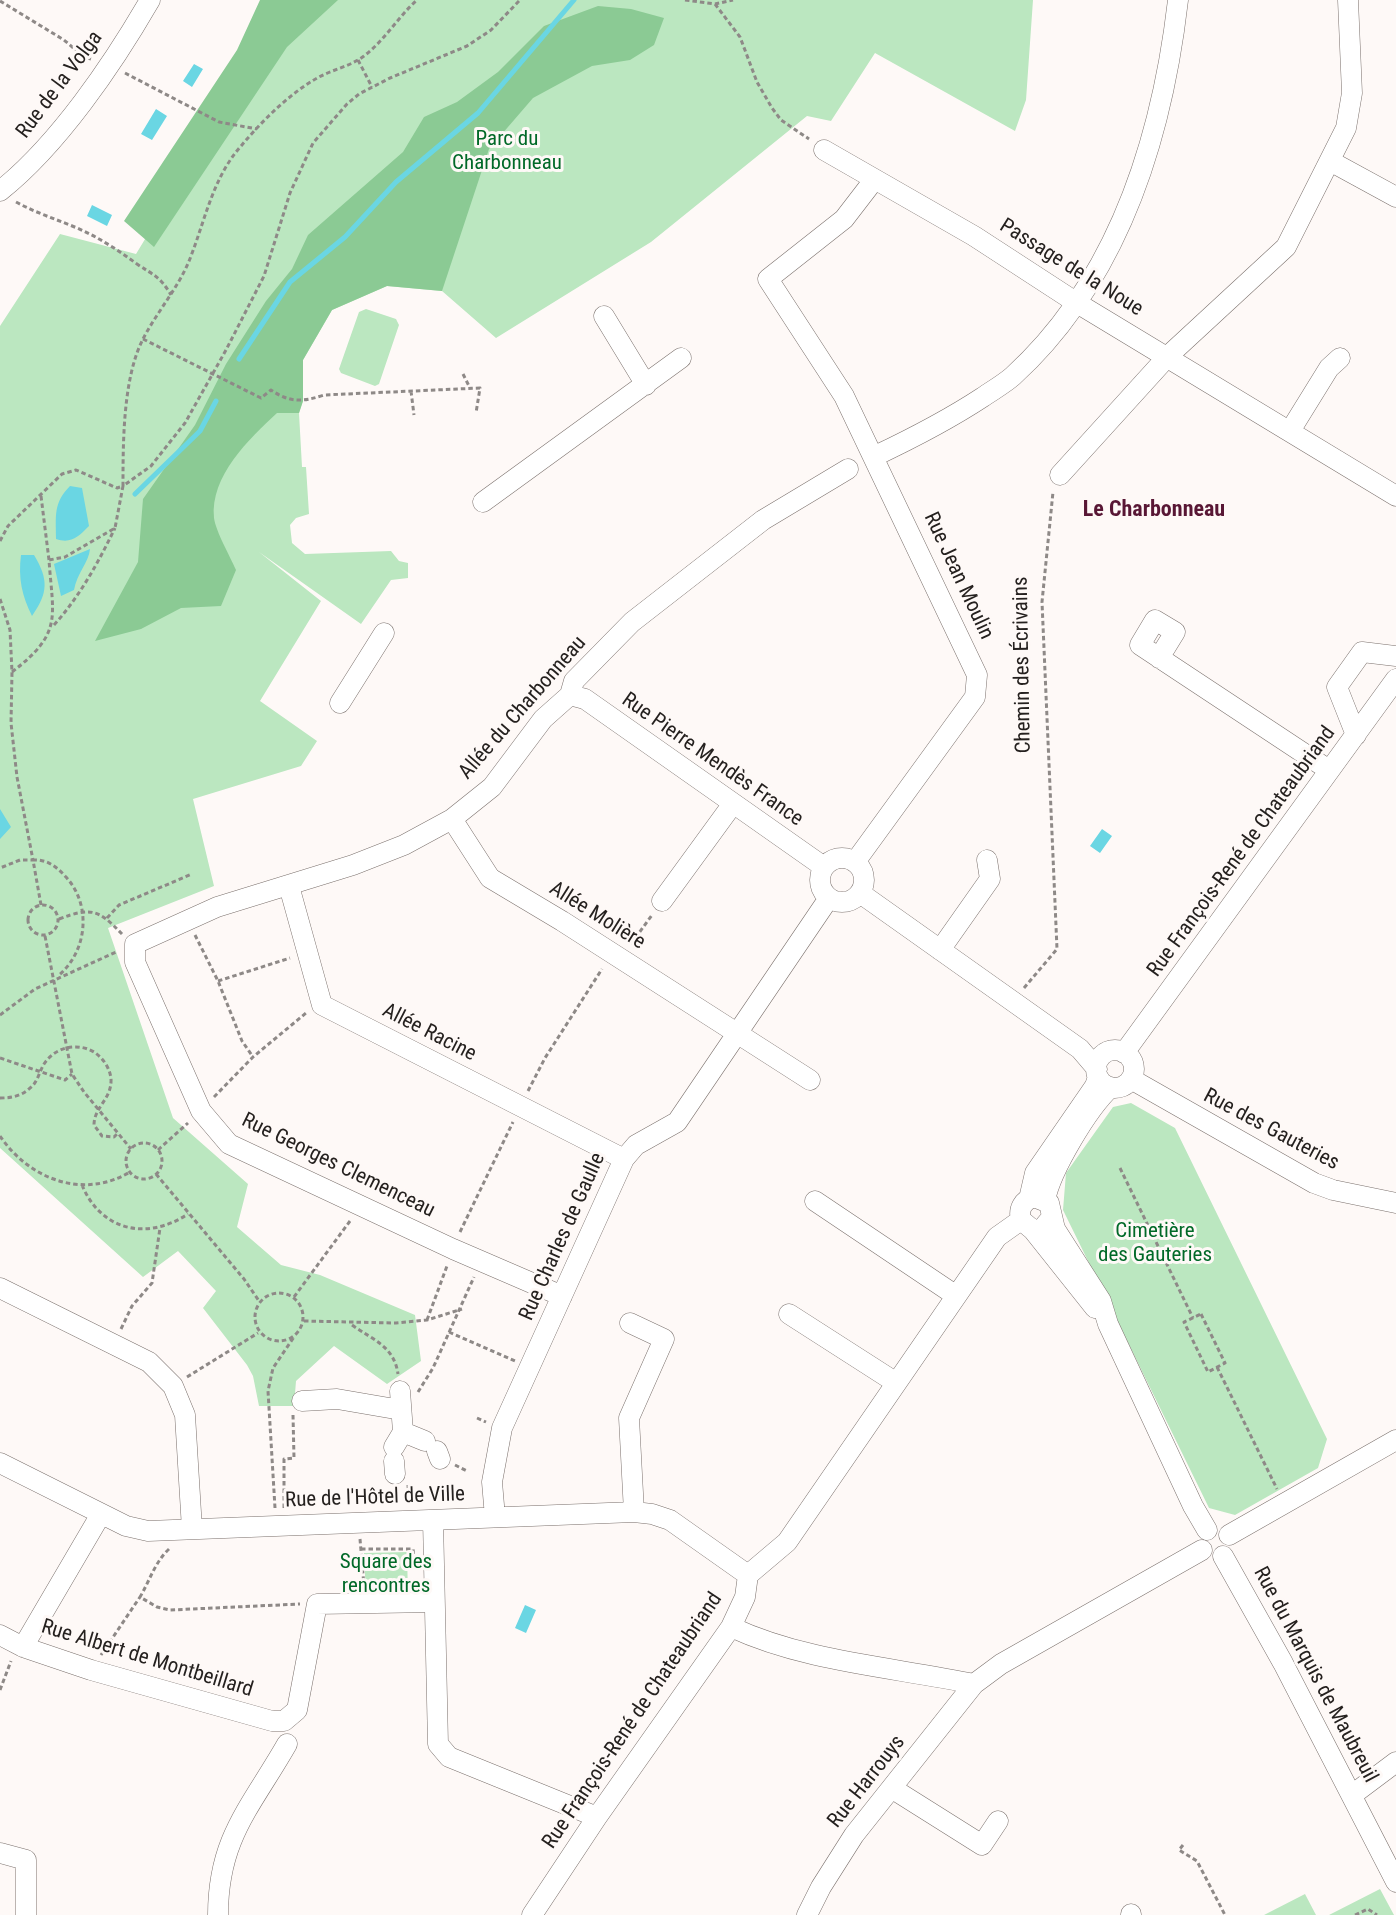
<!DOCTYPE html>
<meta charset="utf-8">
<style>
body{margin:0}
canvas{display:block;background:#fef9f7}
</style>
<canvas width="1396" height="1915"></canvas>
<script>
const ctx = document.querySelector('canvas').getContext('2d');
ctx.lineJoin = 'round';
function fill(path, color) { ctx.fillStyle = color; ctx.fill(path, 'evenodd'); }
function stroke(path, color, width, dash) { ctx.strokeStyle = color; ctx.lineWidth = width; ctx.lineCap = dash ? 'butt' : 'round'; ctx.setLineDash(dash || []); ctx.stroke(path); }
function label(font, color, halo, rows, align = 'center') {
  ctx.font = font + ' "Roboto Condensed",sans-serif'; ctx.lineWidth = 6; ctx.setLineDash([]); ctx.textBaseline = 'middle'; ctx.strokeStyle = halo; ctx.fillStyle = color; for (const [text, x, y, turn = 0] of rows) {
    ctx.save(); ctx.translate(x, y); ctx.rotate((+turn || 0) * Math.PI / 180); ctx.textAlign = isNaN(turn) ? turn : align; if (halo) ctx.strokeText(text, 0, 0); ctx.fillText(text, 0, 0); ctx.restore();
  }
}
fill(new Path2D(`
 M290,0h743l-7,100 -11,31 -140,-78 -44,68 -24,-5 -156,126 -155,96 -54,-47 -55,-5 -55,24 -29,50v41l-4,12 3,54h4l3,47 -13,4 -6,7 2,18 13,11 86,-3 8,10 9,2v15l-17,2 -30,44 -102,-72 62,49 -61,100 57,40 -16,25 -108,33 21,87 -106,42 65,190 75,66 -11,43 44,38 39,10 95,40 6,46 -34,23 -53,-38 -38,35 -2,25h-35l-6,-30 -6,-11 -44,-57 13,-17 -38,-40 -35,26 -143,-129v-822l60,-92 76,20z
 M366,309l30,10 3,6 -20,59 -4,2 -34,-13 -2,-4 20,-57z
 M1131,1103l44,25 152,311 -9,29 -83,47 -26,-7 -146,-298 3,-37 47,-66z
 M407,1552l1,44 -42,1 -2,-44z
 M1380,1889l14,26h-65z
 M1305,1894l11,21h-52z`), '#bbe7c0');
fill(new Path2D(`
 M260,0h78l-51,47 -133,200 -30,-26 113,-171z
 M598,6l33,3 33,9 -10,27 -24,15 -38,6 -59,32 -44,51 -47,142 -55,-5 -55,24 -29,50v41l-4,12h-22c-28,26 -67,63 -63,105 2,14 16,38 22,52l-15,36 -40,2 -40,21 -46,12 43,-79 5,-63 52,-74 31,-61 40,-63 26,-32 16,-34 95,-83 21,-35 33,-15 41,-30 46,-46z`), '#8bca94');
fill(new Path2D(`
 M194,64l9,5 -11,18 -9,-6z
 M156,109l11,7 -15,24 -11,-6z
 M92,205l20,10 -5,11 -20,-10z
 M70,486l12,2 7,38c-11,11 -18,18 -33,13 0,-23 -3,-36 14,-53z
 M90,549c-1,13 -13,24 -16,41l-13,6 -7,-32z
 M21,555h13c15,25 14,38 -2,61 -10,-20 -14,-38 -11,-61z
 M0,809l11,18 -11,12z
 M1102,829l10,7 -12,17 -10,-7z
 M525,1605l11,5 -10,23 -11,-5z`), '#6ad6e3');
stroke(new Path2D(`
 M239,359l51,-77 55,-45 51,-55 82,-69 96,-113
 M135,494l65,-63 16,-30`), '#6ad6e3', 5);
const minor = new Path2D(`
 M824,150l150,86 103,67 319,193
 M1330,161l66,36
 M0,191c58,-46 113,-127 150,-191
 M604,316l42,69
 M1290,431l39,-63 11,-10
 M875,456c38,-18 73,-36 108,-59 10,-7 21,-13 30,-21 106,-97 149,-237 165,-376
 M1060,475l108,-119 118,-109 60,-119 6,-35 -4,-93
 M483,502l198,-144
 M1159,658l16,-26 -20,-12 -15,25 189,125
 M570,695l15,4 239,168
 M340,703l44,-70
 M1356,735l-19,-48 25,-35 34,4
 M452,819l38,59 72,43 248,159
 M820 880a22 22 0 1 1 44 0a22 22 0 1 1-44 0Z
 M855,862l120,-165 2,-22 -133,-279 -76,-117 76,-60 30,-39
 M289,886l33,119 302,154
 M860,893l220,156 17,20
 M662,901l70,-96
 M940,950l50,-71 -3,-19
 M1096 1069a19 19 0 1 1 38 0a19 19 0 1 1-38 0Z
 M1124,1053l272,-374
 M1131,1079l183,104 19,7 63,13
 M1029,1199l6,-26 60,-87 3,-9
 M1045,1200c6,-30 43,-92 66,-113
 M815,1201l140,94
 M1052,1217l-10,12 -9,1 -12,-10c-3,-11 2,-20 13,-23l15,6 6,26 46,72 7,23 85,182 14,24
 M1033,1230l62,78
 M0,1288l149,74 24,24 12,29 7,114
 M562,1296l-109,-47 -224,-105 -28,-33 -66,-149v-18l82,-37 136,-42 51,-20 48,-26 40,-32 51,-68 27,-24 4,-14 58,-59 131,-102 85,-51
 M789,1314l106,68
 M630,1323l34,16 -35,79 5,94
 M302,1401l35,-2 64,11
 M403,1432l22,9
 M394,1447l9,-15 -3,-41
 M437,1451l3,8
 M394,1461l1,13
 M0,1463l126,63 22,5 486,-19 18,2 18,6 78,55
 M495,1517l-3,-35 10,-54 122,-269 12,-14 41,-23 152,-224
 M433,1520l5,224 11,13 148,60
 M1229,1535l167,-95
 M1223,1556l60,107 113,219
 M731,1627c75,35 162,40 243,57
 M0,1635l23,12 68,23 181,51h12l13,-11 20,-106 117,-2
 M23,1647l78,-133
 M893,1789l89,56 16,-24
 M1352,1795l44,-33
 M0,1853l26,7v55
 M218,1915c0,-77 33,-108 69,-171
 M532,1915l65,-98 134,-190 14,-30 3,-22 39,-33 210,-305 24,-17
 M807,1915l14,-28 33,-52 120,-151 27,-20 201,-114
 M1131,1915v-1`);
stroke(minor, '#7b716d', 21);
stroke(new Path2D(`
 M685,0l30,4 18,-4
 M0,1l64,39 20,17 7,2
 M715,4l25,33 17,45 15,26 9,12 28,19
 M358,60l14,27
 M125,73l94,49 38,7
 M16,202c20,11 40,17 61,26 21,9 41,22 60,36 16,11 23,12 34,31
 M143,339l118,59 10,-8c19,13 32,12 53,5l156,-7 -4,25
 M463,374l7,14
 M411,391l3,24
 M41,496l8,64
 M0,541l8,-15 54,-52 14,-4 41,18 6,-2c0,-44 0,-108 20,-147 15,-29 37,-53 48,-83 15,-39 22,-78 50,-110 22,-26 49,-53 78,-69 15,-8 32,-11 45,-21 21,-16 34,-39 53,-56
 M0,599l10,31 2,42 -1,51 6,54 16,83h-13l-20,8
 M54,625c26,-29 44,-62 61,-97
 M12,672c51,-39 41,-54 37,-112l16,-3 50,-29 8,-42 28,-20 34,-43 41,-73 38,-74 26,-83 23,-50 34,-39 12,-10 31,-16 77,-32 24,-16 29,-30
 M28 920a15 15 0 1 1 30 0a15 15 0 1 1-30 0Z
 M41,905l-8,-45c13,-1 23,6 32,16 27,28 23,75 -7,100
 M107,918l12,-13 73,-31
 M59,919c32,-12 39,-10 63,15
 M195,935l23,46 24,60 11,16
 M45,936l27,138 12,18 47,57
 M631,944l21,-29
 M218,981l72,-23
 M1024,988l33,-39 -15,-347 11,-110
 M0,1015l35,-26 81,-37
 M0,1058l65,22 7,-6
 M528,1091l17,-33 57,-89
 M214,1097l39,-40 53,-44
 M0,1098c11,0 22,-2 30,-10 8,-6 9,-16 14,-24 11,-17 33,-22 50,-12 9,6 16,16 17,27 1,20 -17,28 -17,46l8,11 12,1 4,-4
 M0,1136c29,43 83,64 130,36
 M126 1161a18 18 0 1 1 36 0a18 18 0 1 1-36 0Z
 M158,1150l30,-27
 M1120,1168l73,150
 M156,1174l88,105 15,22
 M82,1185c19,46 65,56 106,29
 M460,1232l53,-110
 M255 1317a24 24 0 1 1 48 0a24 24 0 1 1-48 0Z
 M294,1297l56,-76
 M1201,1314l24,49 -17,9 -24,-50z
 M427,1320l20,-54
 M304,1321l92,2 31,-3 35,-11
 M352,1325c21,15 42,21 46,49
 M121,1329l11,-23 20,-23 8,-55
 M449,1332l66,29
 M1217,1367l60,122
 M187,1377l71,-44
 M418,1392l15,-24 41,-91
 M477,1418l9,4
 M455,1465l12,6
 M408,1485l1,17
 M396,1491l1,14
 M275,1508l-7,-117 5,-23 21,-31
 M284,1508v-49l10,-1 -1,-43
 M360,1539l4,47
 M169,1549c-14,13 -19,31 -29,48l17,10 13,3 130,-6
 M361,1549h52l1,9
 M407,1568h10
 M408,1582h9
 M101,1655l39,-58
 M0,1690l11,-29
 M1183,1845l-4,5 18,11 28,54
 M1355,1915l13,-6 9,6`), '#8e8987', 3, [4.5, 3]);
stroke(minor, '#fff', 20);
label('21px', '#25211f', '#fef9f7', [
 ["Rue de la Volga",60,85,-53],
 ["Passage de la Noue",1071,268,32],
 ["Rue Jean Moulin",958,576,65],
 ["Chemin des Écrivains",1023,665,-91],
 ["Allée du Charbonneau",523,708,-49],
 ["Rue Pierre Mendès France",712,760,35],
 ["Rue François-René de Chateaubriand",1242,852,-54],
 ["Allée Molière",597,916,32],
 ["Allée Racine",429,1033,27],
 ["Rue des Gauteries",1271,1130,28],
 ["Rue Georges Clemenceau",338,1166,26],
 ["Rue Charles de Gaulle",563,1237,-66],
 ["Rue de l'Hôtel de Ville",375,1498,-2],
 ["Rue Albert de Montbeillard",147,1659,17],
 ["Rue du Marquis de Maubreuil",1315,1675,62],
 ["Rue François-René de Chateaubriand",633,1721,-56],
 ["Rue Harrouys",867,1782,-52]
]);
label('21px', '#016928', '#fef9f7', [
 ["Parc du",507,140],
 ["Charbonneau",507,164],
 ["Cimetière",1155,1232],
 ["des Gauteries",1155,1256],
 ["Square des",386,1563],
 ["rencontres",386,1587]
]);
label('bold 22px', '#581735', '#fef9f7', [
 ["Le Charbonneau",1154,510]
]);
</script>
